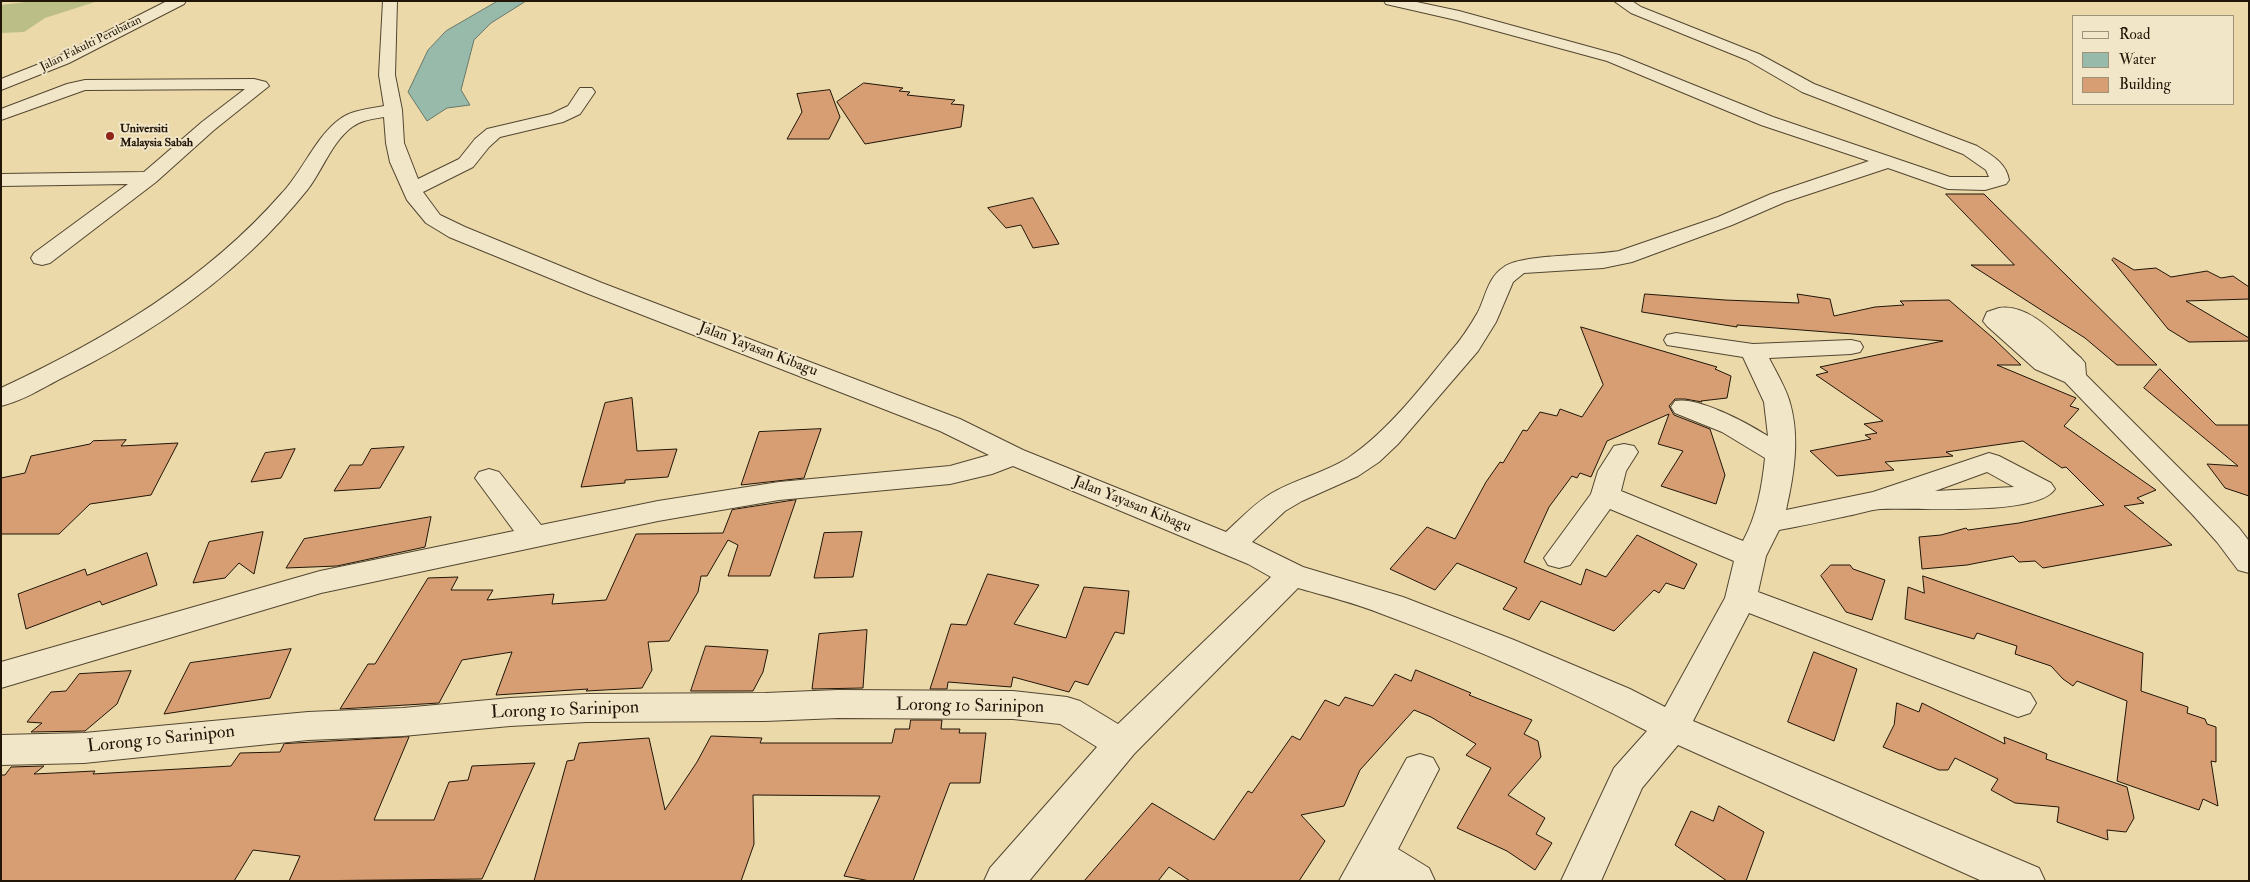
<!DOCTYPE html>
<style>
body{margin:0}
#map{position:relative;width:2250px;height:882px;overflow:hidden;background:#ebd9aa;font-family:"IM FELL Double Pica",serif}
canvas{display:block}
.frame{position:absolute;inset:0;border:2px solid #201507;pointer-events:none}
.legend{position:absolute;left:2072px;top:15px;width:162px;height:90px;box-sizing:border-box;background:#f2e6c8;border:1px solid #9e927b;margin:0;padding:6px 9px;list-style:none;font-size:15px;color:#201507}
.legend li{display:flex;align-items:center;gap:10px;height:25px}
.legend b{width:25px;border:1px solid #9e927b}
</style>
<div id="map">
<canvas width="2250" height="882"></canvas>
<div class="frame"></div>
<ul class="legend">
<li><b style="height:6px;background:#f2e6c8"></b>Road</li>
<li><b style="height:14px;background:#98baaa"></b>Water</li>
<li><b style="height:14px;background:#d79e74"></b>Building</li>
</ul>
</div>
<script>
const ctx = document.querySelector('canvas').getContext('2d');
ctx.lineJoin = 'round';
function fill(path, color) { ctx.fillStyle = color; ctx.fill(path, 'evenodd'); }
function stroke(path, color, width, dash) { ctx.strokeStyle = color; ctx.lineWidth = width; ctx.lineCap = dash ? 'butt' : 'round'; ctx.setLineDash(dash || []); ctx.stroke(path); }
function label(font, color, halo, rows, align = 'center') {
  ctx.font = font + ' "IM FELL Double Pica",serif'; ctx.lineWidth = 4; ctx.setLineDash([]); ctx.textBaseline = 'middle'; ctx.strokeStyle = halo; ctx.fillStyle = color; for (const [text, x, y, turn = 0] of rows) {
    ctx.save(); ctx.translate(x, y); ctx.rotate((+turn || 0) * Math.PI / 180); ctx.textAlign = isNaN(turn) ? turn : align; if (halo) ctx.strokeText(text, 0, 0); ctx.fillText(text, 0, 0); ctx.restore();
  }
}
fill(new Path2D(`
 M34,1h64l-53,17 -21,14 -23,1v-28z`), '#bbbe86');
const water = new Path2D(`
 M498,1h28l-35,22 -17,17 -13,50 9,15 -23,3 -20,13 -19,-29 20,-42 18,-19z`);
fill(water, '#98baaa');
stroke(water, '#687869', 1);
const building = new Path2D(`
 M864,83l39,5 -4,3 11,1 -3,3 48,5 -4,4 13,1 -3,22 -96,17 -28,-42z
 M830,90l10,27 -11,22h-42l15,-27 -5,-18z
 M1946,194h38l173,171h-40l-32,-27 -114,-73h43z
 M1033,198l26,46 -26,4 -12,-23 -15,3 -18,-20z
 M2114,258l20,12 22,-2 15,9 36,-6 14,7 12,-2 16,11v12l-63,2 63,37v3l-60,1 -21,-13 -56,-69z
 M1645,294l80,6 74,3 -2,-9 33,5 4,17 41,-9 29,-2 -4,-4 49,-1 44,38 28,27h-24l79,33 -6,8 9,3 -15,17 92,64 -19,8 7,5 -20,3 48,39 -129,23 -8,-7 -16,1 -6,-6 -46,9 -45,4 -3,-32 22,-2 25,-7 2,2 51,-7 85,-18 -38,-38 -4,1 -39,-27 -77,11 7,4 -68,6 9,8 -57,6 -27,-25 61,-12 -6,-4 12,-2 -13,-9 19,-3 -67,-46 12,-3 -8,-5 123,-26 -206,-16v2l-95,-15z
 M1581,327l136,40 -2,2 16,7 -4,22 -26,3 1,1 -17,-3h-10l-6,7 5,9 36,14 15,46 -9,29 -55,-18 22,-35 -25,-7 11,-30 -62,27 -16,36 -11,-4 -3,5 -5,-2 -23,31 -25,55 57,23 5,-16 20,8 31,-42 60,29 -13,25 -18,-6 -7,10 -5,-3 -40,41 -73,-30 -12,19 -26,-11 14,-21 -60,-25 -22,27 -45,-21 37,-42 28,12 31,-57 14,-20 3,1 20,-33 4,1 13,-19 17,4 3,-7 22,8 21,-32z
 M2160,369l56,56h33v71l-24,-8 -18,-24 31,2 -94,-78z
 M632,398l5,53 40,-2 -9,28 -43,3v3l-44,4 24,-84z
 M821,429l-17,49 -63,7 18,-53z
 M126,440l-5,6 57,-3 -27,52 -61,9 -31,30h-58v-56l24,-5 6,-17 59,-12 3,-3z
 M404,447l-24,41 -46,3 16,-26h12l9,-16z
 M295,449l-14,29 -30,4 14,-29z
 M796,500l-26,76h-42l10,-31 -10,-5 -21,36h-6l-3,16 -29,49 -21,1 4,28 -10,18 -56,3 2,-2 -92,6 16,-43 -50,8 -23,43 -99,6 28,-45h7l53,-86 30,-1 -7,13h42l-6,10 67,-6 -2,10 54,-4 30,-66 87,-1 9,-23z
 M431,517l-6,30 -88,19 -51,2 18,-29z
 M263,532l-9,42 -15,-11 -14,15 -32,5 16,-41z
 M862,532l-9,45 -39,1 10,-45z
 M147,553l10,32 -55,20 -2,-4 -74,28 -8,-35 67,-25 2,6z
 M1831,565h19l3,4 32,11 -13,40 -26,-8 -25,-36z
 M988,574l51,11 -25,39 52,14 18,-51 45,4 -5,43 -9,-2 -27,53 -13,-4 -6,11 -56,-15 -2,10 -63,-5 -1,7h-17l21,-65 15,1z
 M1923,576l220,77 -2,38 47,16 -1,6 18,6 2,5 9,3v35l-5,-1 7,45 -15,-7 -4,11 -82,-29 10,-80 -50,-20 -4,5 -10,-7 -12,-13 -36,-12 2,-8 -40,-13 -3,6 -69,-20 3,-32 16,6z
 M867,630l-4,58 -51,1 7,-55z
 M706,646l62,4 -5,22 -10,19h-62z
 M291,649l-21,49 -106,16 26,-51z
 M1814,652l43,17 -23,72 -46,-19z
 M1416,670l55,23 -2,2 63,25 -8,14 14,7 3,16 -33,38 37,23 -9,16 16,9 -17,27 -28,-19 -50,-23 34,-60 -25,-13 10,-11 -45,-27 -17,-7 -54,60 -16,36 -43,9 24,26 -26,40h-109l-21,-14 -11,14h-74l68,-78 62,37 34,-49 4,2 40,-57 8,4 25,-40 14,6 6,-9 28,9 22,-32 16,7z
 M131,671l-14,33 -32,27 -54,1 11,-9 -15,-1 24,-30 15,-1 13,-17z
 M1897,703l22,9 3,-9 83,41 -1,-7 43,17 -1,5 81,28 7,31 -8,14 -19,-2 1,10 -51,-18 2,-15 -44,-4 -24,-13 7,-11 -43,-21 -7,12h-9l-56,-23 11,-22z
 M911,720h31l-1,9h19l-1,4h27l-6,50h-30l-37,98h-43l-26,-5 36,-80 -127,-1 1,49 -13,37h-207l33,-120 7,-1 5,-17 70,-5 16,72 32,-48 14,-26 51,2 -2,5h132l3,-14h14z
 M409,737l-35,83h60l15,-38 19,-2 4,-14 63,-3 -53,116 -193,2 11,-25 -47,-6 -19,31h-233v-106h4l6,-8 33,-1 -10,8 61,-3 -2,3 138,-8 9,-13 40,-1 4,-8z
 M1719,806l45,26 -18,49h-19l-52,-36 16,-34 22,10z`);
fill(building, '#d79e74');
stroke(building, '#201507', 1);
const minor = new Path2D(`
 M167,1h19l-2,3 -115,59 -68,27v-11l56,-22z
 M383,1h14l-2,74 7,35 2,33 14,36 41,-20 16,-20 12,-10 64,-15 17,-8 12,-18h12l3,4 -15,22 -17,8 -63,15 -11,10 -16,20 -50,25 17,23 25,12 137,56 358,136 63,31 203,82c15,-14 29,-29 46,-39 24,-14 52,-20 76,-35 38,-25 73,-70 102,-106 11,-12 20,-26 28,-40 8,-16 10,-35 26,-45 17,-13 89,-11 115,-16l99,-34 53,-23 98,-33 -108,-36 -154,-64 -151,-41 -70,-16 -2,-3h28l47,10 160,44 154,62 177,60h39l-3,-7 -23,-16 -161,-62 -55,-32 -116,-47 -17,-12h18l9,6 118,47 55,30 163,62c14,9 29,16 32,34l-3,4 -21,6 -37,-1 -60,-21 -103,34 -53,23 -100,37 -29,6 -79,5 -11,9 -17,40 -18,29 -80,93 -19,18 -21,14 -56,25 -17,10 -33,31 51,25 100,30 111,43 116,49 35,18 60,-109 9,-37 -124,-52 -40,56 -11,3 -11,-3 -4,-7 47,-64 7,-23 16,-25 10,-2 10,2 4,6 -12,19 -5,20 122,50c14,-26 19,-54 22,-83l-43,-26 -47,-19 -4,-6 4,-6c23,-5 72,22 93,35l-4,-34 -21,-45 -76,-12 -3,-5 3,-5 9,-2 77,11 98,-4 9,2 3,5 -3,5 -9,2 -82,4c7,14 17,30 21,45 10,35 4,72 -4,107l87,-18 116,-39 10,3 52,27 4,6c-18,28 -140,18 -175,20 -11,1 -22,5 -33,7 -23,5 -45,10 -68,14l-13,26 -8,36 272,101 6,10 -6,10 -12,4 -269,-104 -56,108 346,147 6,13h-63l-304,-136 -36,43 -41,93h-40l53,-113 33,-37c-85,-45 -175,-84 -265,-117 -27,-11 -56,-18 -84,-26l-164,166 -105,127h-45l6,-13 107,-121 -37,-23 -47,-5 -175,-1 -73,3 -178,1 -77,4 -107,10 -95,4 -224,23 -83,2v-30l83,-2 224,-21 95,-4 107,-10 77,-4 178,-1 73,-3 175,1 54,6 13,4 38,23 153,-147 -23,-13 -235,-98 -21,8 -42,10 -171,16 -121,21 -337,72 -320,95v-26l319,-91 194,-40 -39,-53 4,-6 10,-3 10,3 42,53 117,-24 121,-19 171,-16 39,-11 -49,-24 -354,-138 -137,-56 -23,-14 -19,-23 -17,-38 -4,-19 -2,-26c-11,2 -23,3 -32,10 -20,15 -29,42 -44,62 -17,21 -36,42 -56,61 -56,53 -123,95 -192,129 -19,10 -38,22 -59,27v-18c105,-49 204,-107 281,-195 20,-21 35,-58 58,-74 12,-9 29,-10 44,-13l-5,-31zM1987,472l27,15 -79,4z
 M254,79l12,3 3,4 -55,44 -58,52 -106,81 -8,2 -8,-2 -3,-5 3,-5 94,-69 -127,2v-12l143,-2 58,-50 43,-33 -160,1 -84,30v-11l66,-25 18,-4z
 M1999,308c32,-5 60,31 82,50l4,5 1,12 153,153 10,13v32l-11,-3 -21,-28 -25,-28 -127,-132 -30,-13 -48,-43 -4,-5 4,-9z
 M1420,754l13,4 6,11 -41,80 31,19 6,13h-96l68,-123z`);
stroke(minor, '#534630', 2);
fill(minor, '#f2e6c8');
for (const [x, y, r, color] of [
 [110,136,5,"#8f2418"]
]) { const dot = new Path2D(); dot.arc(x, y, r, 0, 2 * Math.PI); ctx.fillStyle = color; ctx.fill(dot); stroke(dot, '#f2e6c8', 2); }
label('12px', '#201507', '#f2e6c8', [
 ["Jalan Fakulti Perubatan",91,44,-26]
]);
label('bold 12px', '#201507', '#f2e6c8', [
 ["Universiti",120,129],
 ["Malaysia Sabah",120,143]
], 'left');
label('15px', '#201507', '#f2e6c8', [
 ["Jalan Yayasan Kibagu",758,350,21],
 ["Jalan Yayasan Kibagu",1132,505,22]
]);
label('18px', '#201507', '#f2e6c8', [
 ["Lorong 10 Sarinipon",970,707,1],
 ["Lorong 10 Sarinipon",565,711,-2],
 ["Lorong 10 Sarinipon",161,740,-6]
]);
</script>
